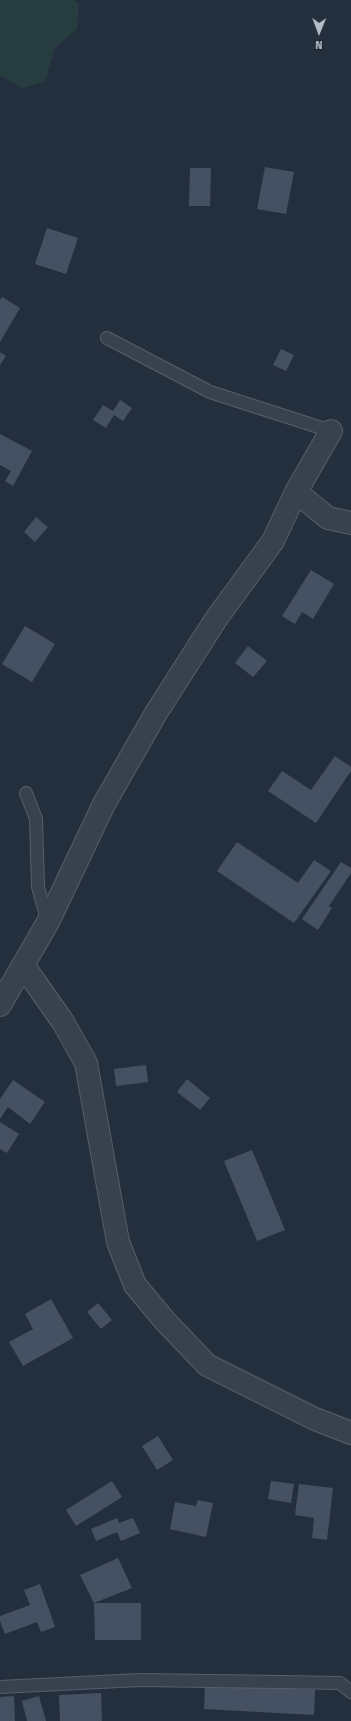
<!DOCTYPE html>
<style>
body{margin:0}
#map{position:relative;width:351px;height:1721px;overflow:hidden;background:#242f3e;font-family:"Fira Sans",sans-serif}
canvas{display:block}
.north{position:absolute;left:299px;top:12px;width:40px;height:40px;-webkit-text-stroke:3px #1d2633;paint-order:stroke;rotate:181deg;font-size:11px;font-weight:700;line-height:16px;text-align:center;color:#b4bcc9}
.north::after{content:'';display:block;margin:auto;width:14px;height:18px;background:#b4bcc9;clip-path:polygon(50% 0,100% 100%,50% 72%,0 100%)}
</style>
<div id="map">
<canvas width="351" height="1721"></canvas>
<div class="north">N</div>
</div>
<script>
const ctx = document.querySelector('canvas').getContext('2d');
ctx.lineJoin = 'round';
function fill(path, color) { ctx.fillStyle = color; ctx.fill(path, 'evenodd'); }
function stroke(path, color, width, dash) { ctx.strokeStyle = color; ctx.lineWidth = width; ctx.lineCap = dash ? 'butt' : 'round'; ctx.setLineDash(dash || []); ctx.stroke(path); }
fill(new Path2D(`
 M0,0h74l5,4 -2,25 -22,19 -10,34 -23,6 -22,-12z`), '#263c3f');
fill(new Path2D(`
 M265,167l29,5 -8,42 -29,-5z
 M190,168h21l-1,38h-21z
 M47,228l31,10 -12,36 -31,-10z
 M2,297l18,11 -20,34v-42z
 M281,349l13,6 -8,16 -13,-6z
 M0,352l6,4 -6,9z
 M120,400l12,8 -9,13 -9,-6 -8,13 -13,-8 10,-15 10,6z
 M0,434l32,17 -19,35 -8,-5 6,-10 -11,-6z
 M36,517l12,10 -13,15 -11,-10z
 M311,570l23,14 -21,35 -11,-7 -7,12 -13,-8z
 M25,626l30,18 -23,38 -30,-18z
 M248,646l19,15 -14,16 -18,-14z
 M335,756l16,11v4l-35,52 -48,-32 14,-20 29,19z
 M237,842l61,41 16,-23 17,11 -37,52 -77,-52z
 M341,862l10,6v5l-22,33 3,2 -14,22 -16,-11z
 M146,1065l2,17 -32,4 -2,-17z
 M187,1079l23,19 -10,12 -23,-18z
 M13,1080l32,22 -15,22 -22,-17 -8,12v-20z
 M0,1122l19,12 -12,19 -7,-4z
 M252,1150l33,80 -28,11 -33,-80z
 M51,1299l22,39 -50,28 -14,-24 24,-13 -8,-15z
 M98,1303l14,17 -11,9 -14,-17z
 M158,1436l15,24 -16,10 -15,-24z
 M112,1481l10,16 -46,29 -10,-16z
 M271,1481l23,3 -3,19 -23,-4z
 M299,1484l34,4 -6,52 -15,-2 2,-20 -19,-3z
 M198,1500l15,3 -7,34 -36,-8 5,-27 21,4z
 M117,1518l2,5 14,-5 7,15 -19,8 -4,-9 -21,9 -5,-12z
 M118,1558l14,30 -38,15h47v37h-46l-1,-37 -14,-28z
 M40,1584l15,43 -14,5 -4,-10 -32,12 -5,-13v-5l30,-11 -6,-15z
 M205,1684l110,6 -1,25 -110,-6z
 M101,1693l1,28h-42l-1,-26z
 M14,1696l1,25h-15v-24z
 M39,1696l7,25h-19l-5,-20z`), '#455162');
const lane = new Path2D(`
 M107,338l103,54 121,39
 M26,793l10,26 2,68 10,35
 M0,1687l139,-7 142,2 59,1 11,9`);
const street = new Path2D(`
 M296,492l32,26 23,5
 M23,965l40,57 23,41 32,179 17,43 30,36 42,44 108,54 36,14
 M0,1005l48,-83 56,-118 52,-91 60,-94 57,-78 23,-49 35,-61`);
stroke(lane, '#565f6c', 14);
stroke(street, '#565f6c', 24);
stroke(lane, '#38414e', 12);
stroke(street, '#38414e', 22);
</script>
